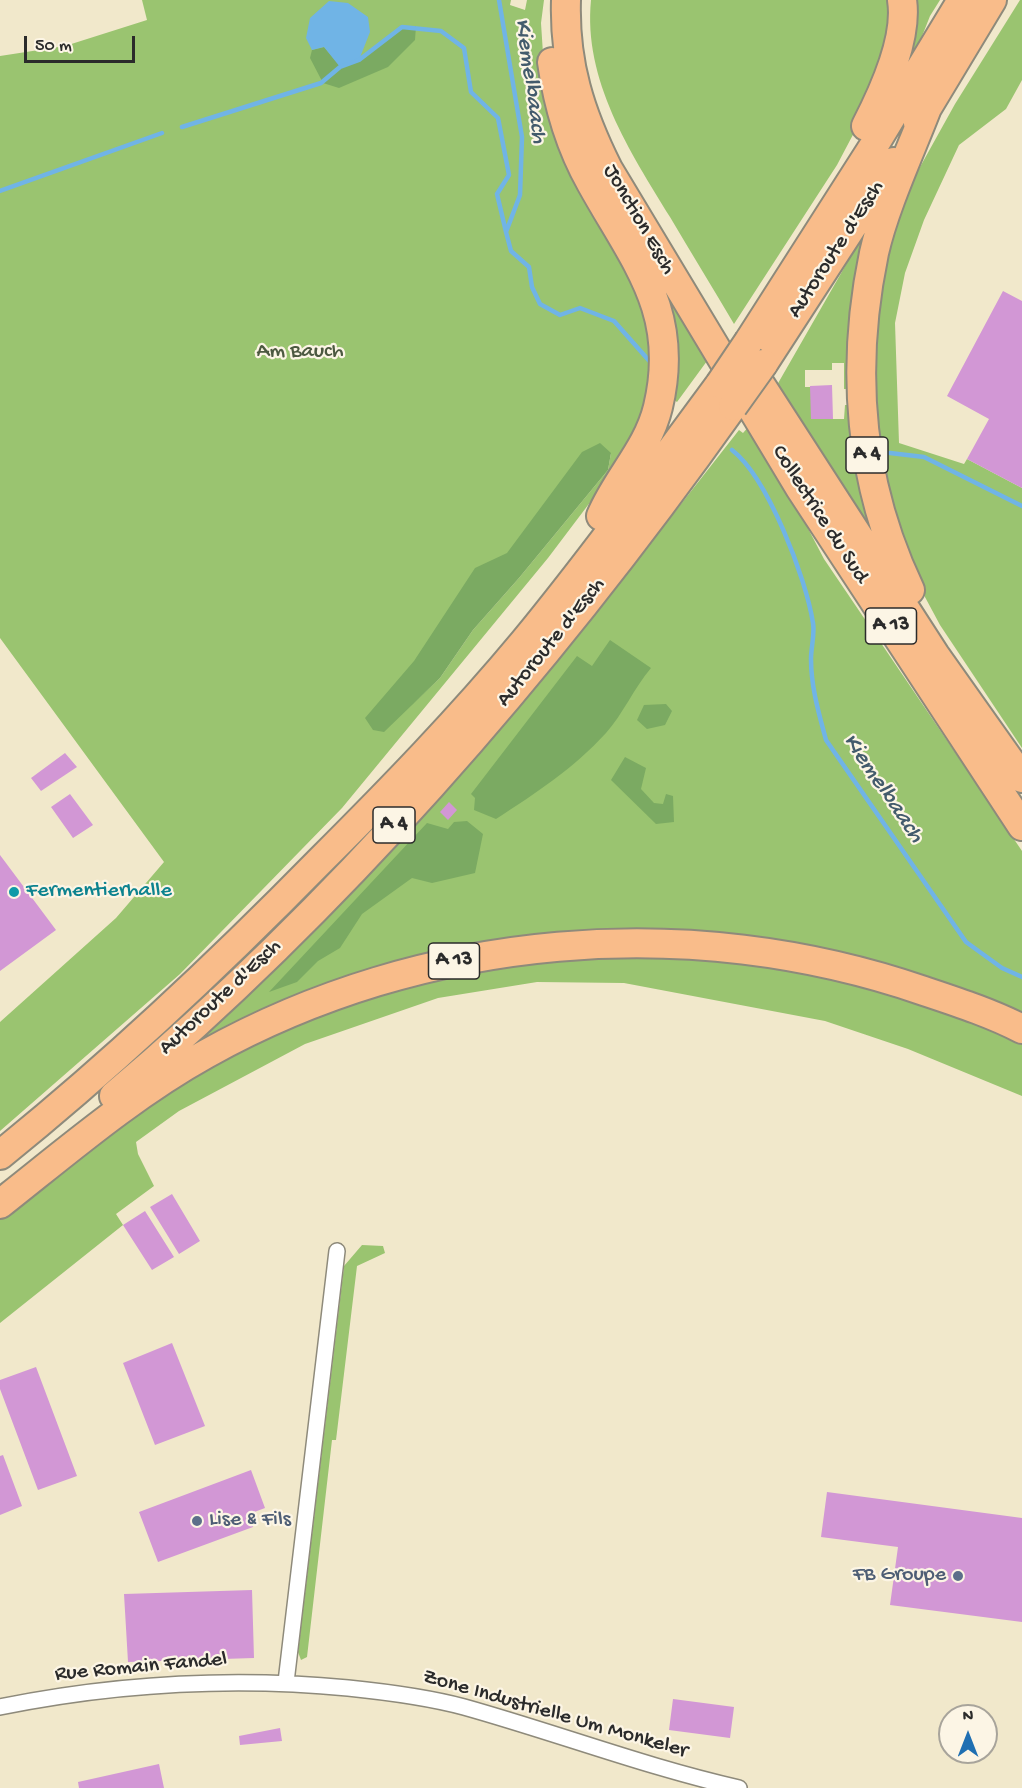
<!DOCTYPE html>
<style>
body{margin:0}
#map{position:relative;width:1022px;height:1788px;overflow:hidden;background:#f1e8cb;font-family:"Gochi Hand",sans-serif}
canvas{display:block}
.north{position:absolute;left:938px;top:1704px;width:60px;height:60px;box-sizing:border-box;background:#fcf5e5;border:2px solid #a8a49b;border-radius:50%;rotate:0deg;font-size:16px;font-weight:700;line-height:24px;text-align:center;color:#2b2b2b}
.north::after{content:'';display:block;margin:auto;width:21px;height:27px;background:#1f6fb2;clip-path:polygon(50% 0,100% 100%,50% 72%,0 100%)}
.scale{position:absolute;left:24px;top:36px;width:111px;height:27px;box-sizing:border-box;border:3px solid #2b2b2b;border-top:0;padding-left:8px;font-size:18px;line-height:21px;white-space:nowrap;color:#2b2b2b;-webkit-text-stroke:4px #fcf5e5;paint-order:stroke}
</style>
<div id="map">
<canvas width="1022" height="1788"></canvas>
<div class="north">N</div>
<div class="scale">50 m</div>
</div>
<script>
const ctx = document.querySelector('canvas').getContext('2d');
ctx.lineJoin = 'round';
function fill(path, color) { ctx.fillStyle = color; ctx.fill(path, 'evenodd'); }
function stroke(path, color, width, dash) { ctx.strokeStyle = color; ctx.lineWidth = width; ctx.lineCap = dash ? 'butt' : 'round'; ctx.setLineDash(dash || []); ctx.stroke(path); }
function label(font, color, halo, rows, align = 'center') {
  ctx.font = font + ' "Gochi Hand",sans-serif'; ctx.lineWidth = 4.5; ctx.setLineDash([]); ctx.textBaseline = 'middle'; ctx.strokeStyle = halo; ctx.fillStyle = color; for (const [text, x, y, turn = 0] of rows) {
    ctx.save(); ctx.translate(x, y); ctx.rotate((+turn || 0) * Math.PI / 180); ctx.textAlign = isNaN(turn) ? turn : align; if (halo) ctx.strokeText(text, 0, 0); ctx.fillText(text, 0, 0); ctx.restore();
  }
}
fill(new Path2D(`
 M142,0h369l-1,5 15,5 2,-10h17l-3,23 4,61 106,235 -1,84 -37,69 -65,86 -206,250 -162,166 -180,157v-109l116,-104 48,-56 -164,-224v-582l65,-10 82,-26zM611,453l-3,17 -89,108 -46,52 -33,48 -31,29z
 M591,0h302l-17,91 -39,74 -103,159c-21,-36 -43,-71 -64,-107 -40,-65 -87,-137 -79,-217z
 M909,0h31l-10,16 -15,38 -11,-8z
 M1020,0h2v80l-16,29 -47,36 -35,75 -19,53 -10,50 4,120 65,21 3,-5 55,29v260l-82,-123 -22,-41 -26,-62 -22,-143 14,-125 31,-78 40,-72z
 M574,120l133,241 -30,41 -10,-7 2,-11z
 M859,242l11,6 -17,141h-9v-26h-12v7h-27v17h6v32h33l1,-14h9l37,158 -118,-171z
 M750,425l28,46 46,88 198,292v164l-414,-82 -405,106 16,-21 316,-333 52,-61 152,-194 4,3z
 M689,955l191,32 142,54v55l-114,-47 -83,-28 -201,-38 -87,-1 -99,16 -133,46 -126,67 -43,31 2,12 16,32 -38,28 7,11 -123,98v-105c41,-32 82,-67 125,-98 109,-77 263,-142 397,-158 55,-7 112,-5 167,-7z
 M362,1245l21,1 2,7 -28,13 -21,174h-4l-25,217 -6,3 -3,-8 46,-386z`), '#9ac470');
fill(new Path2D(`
 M416,26l-1,14 -27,27 -49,21 -16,-5 -13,-25 2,-8 12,-3 17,20 18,-7 43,-33z
 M600,443l11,10 -3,17 -89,108 -46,52 -33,48 -56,54 -11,-2 -8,-12 49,-57 61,-93 32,-15 75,-101z
 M610,640l41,28c-17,20 -28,46 -45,65 -33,36 -70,60 -110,86l-22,-9 1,-12 -4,-4 106,-138 15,10z
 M666,704l6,7 -7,14 -18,4 -10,-9 7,-15z
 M625,757l21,11 -5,21 13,14 9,1 3,-10 7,2 1,26 -18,2 -45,-44z
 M467,821l16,13 -8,39 -43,10 -20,-5 -50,36 -22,34 -22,13 -21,21 -28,10 158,-169 21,6 6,-7z`), '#7baa62');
fill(new Path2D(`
 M329,1l19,2 20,14 2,15 -11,28 -19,7 -16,-20 -12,3 -6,-12 4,-20z`), '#70b4e6');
stroke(new Path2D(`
 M499,0l23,137 -2,58 -14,37 5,19 18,16 3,20 8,17 20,11 20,-7 34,13 38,43
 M182,127l139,-44 19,-16 19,-7 43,-33 39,4 23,17 7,44 27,26 11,57 -12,19 9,38
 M0,191l162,-58
 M732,450c36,28 74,128 81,173 2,11 -2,24 -2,36 0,28 8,55 15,81l140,202 36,26 20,9
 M890,453l34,4 98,49`), '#70b4e6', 4.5);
fill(new Path2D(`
 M1003,291l19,10v187l-55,-29 22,-40 -42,-23z
 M832,385l1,34h-22l-1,-33z
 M65,753l12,14 -36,24 -10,-13z
 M70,794l23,31 -20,13 -22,-31z
 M449,802l8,8 -9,10 -8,-8z
 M0,855l56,75 -56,41z
 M172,1194l28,47 -21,13 -29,-47z
 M145,1211l29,46 -22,13 -29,-45z
 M172,1343l33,83 -50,19 -32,-82z
 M36,1367l41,109 -39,14 -38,-101v-9z
 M3,1455l19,51 -22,9v-59z
 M251,1470l14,38 -16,6 4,13 -95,35 -19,-50z
 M827,1492l195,26v104l-132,-17 8,-58 -77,-10z
 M252,1590l2,68 -126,4 -4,-68z
 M673,1699l61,8 -4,31 -61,-8z
 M280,1728l2,13 -42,4 -1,-9z
 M159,1764l5,24h-85l-1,-6z`), '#d297d5');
const minor = new Path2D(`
 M286,1682l51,-431
 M0,1707c114,-23 232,-30 348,-19 39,4 79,9 116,19 93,26 182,60 275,81`);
const motorway = new Path2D(`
 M566,0c-2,63 14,113 42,169l192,319 222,338
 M552,62c6,43 17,82 39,121 43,78 90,128 67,224 -10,42 -41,71 -57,109
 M918,123l74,-123
 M866,126c17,-33 42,-88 36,-126
 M749,341l124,-194 89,-147
 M763,364l131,-202
 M751,370l184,285 87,123
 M910,590c-51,-107 -60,-222 -36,-337 10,-45 36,-101 53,-145
 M114,1096c236,-200 440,-438 619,-690
 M0,1155c113,-91 219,-191 321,-295 70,-70 139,-141 203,-218 68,-83 132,-171 196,-258
 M0,1204c66,-52 132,-109 206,-150 217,-121 483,-144 718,-63 33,11 67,22 98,38`);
stroke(minor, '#8e8a7b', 18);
stroke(motorway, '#8e8a7b', 32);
stroke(minor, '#fff', 15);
stroke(motorway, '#f9bc8a', 28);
const motorwayBridge = new Path2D(`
 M720,384l29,-43
 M733,406l30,-42`);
stroke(motorwayBridge, '#8e8a7b', 32, []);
stroke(motorwayBridge, '#f9bc8a', 28);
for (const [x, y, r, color] of [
 [14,892,6,"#0f9aa8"],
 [197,1521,6,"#5c6f8a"],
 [958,1576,6,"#5c6f8a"]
]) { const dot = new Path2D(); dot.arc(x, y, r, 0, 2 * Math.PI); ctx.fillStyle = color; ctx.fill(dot); stroke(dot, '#fcf5e5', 2); }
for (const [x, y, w] of [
 [867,455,42],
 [891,626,51],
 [394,825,42],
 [454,961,51]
]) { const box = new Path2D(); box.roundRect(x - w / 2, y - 18, w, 36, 4.5); ctx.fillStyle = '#fcf5e5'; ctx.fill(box); stroke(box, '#2b2b2b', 1.5); }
label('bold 21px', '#2b2b2b', null, [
 ["A 4",867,455],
 ["A 13",891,626],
 ["A 4",394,825],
 ["A 13",454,961]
]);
label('22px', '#2b2b2b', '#fcf5e5', [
 ["Jonction Esch",638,220,60],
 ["Autoroute d'Esch",837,250,-57],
 ["Collectrice du Sud",819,515,57],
 ["Autoroute d'Esch",552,643,-51],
 ["Autoroute d'Esch",221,998,-43],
 ["Rue Romain Fandel",141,1668,-5],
 ["Zone Industrielle Um Monkeler",555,1715,16]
]);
label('22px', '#4c5940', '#fcf5e5', [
 ["Am Bauch",300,353]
]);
label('22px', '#0d838f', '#fcf5e5', [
 ["Fermentierhalle",26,892]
], 'left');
label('22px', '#4e5e75', '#fcf5e5', [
 ["Lise & Fils",209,1521],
 ["FB Groupe",946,1576,"right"]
], 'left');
label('italic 24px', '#435b6c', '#fcf5e5', [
 ["Kiemelbaach",529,81,82],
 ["Kiemelbaach",882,789,56]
]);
</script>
